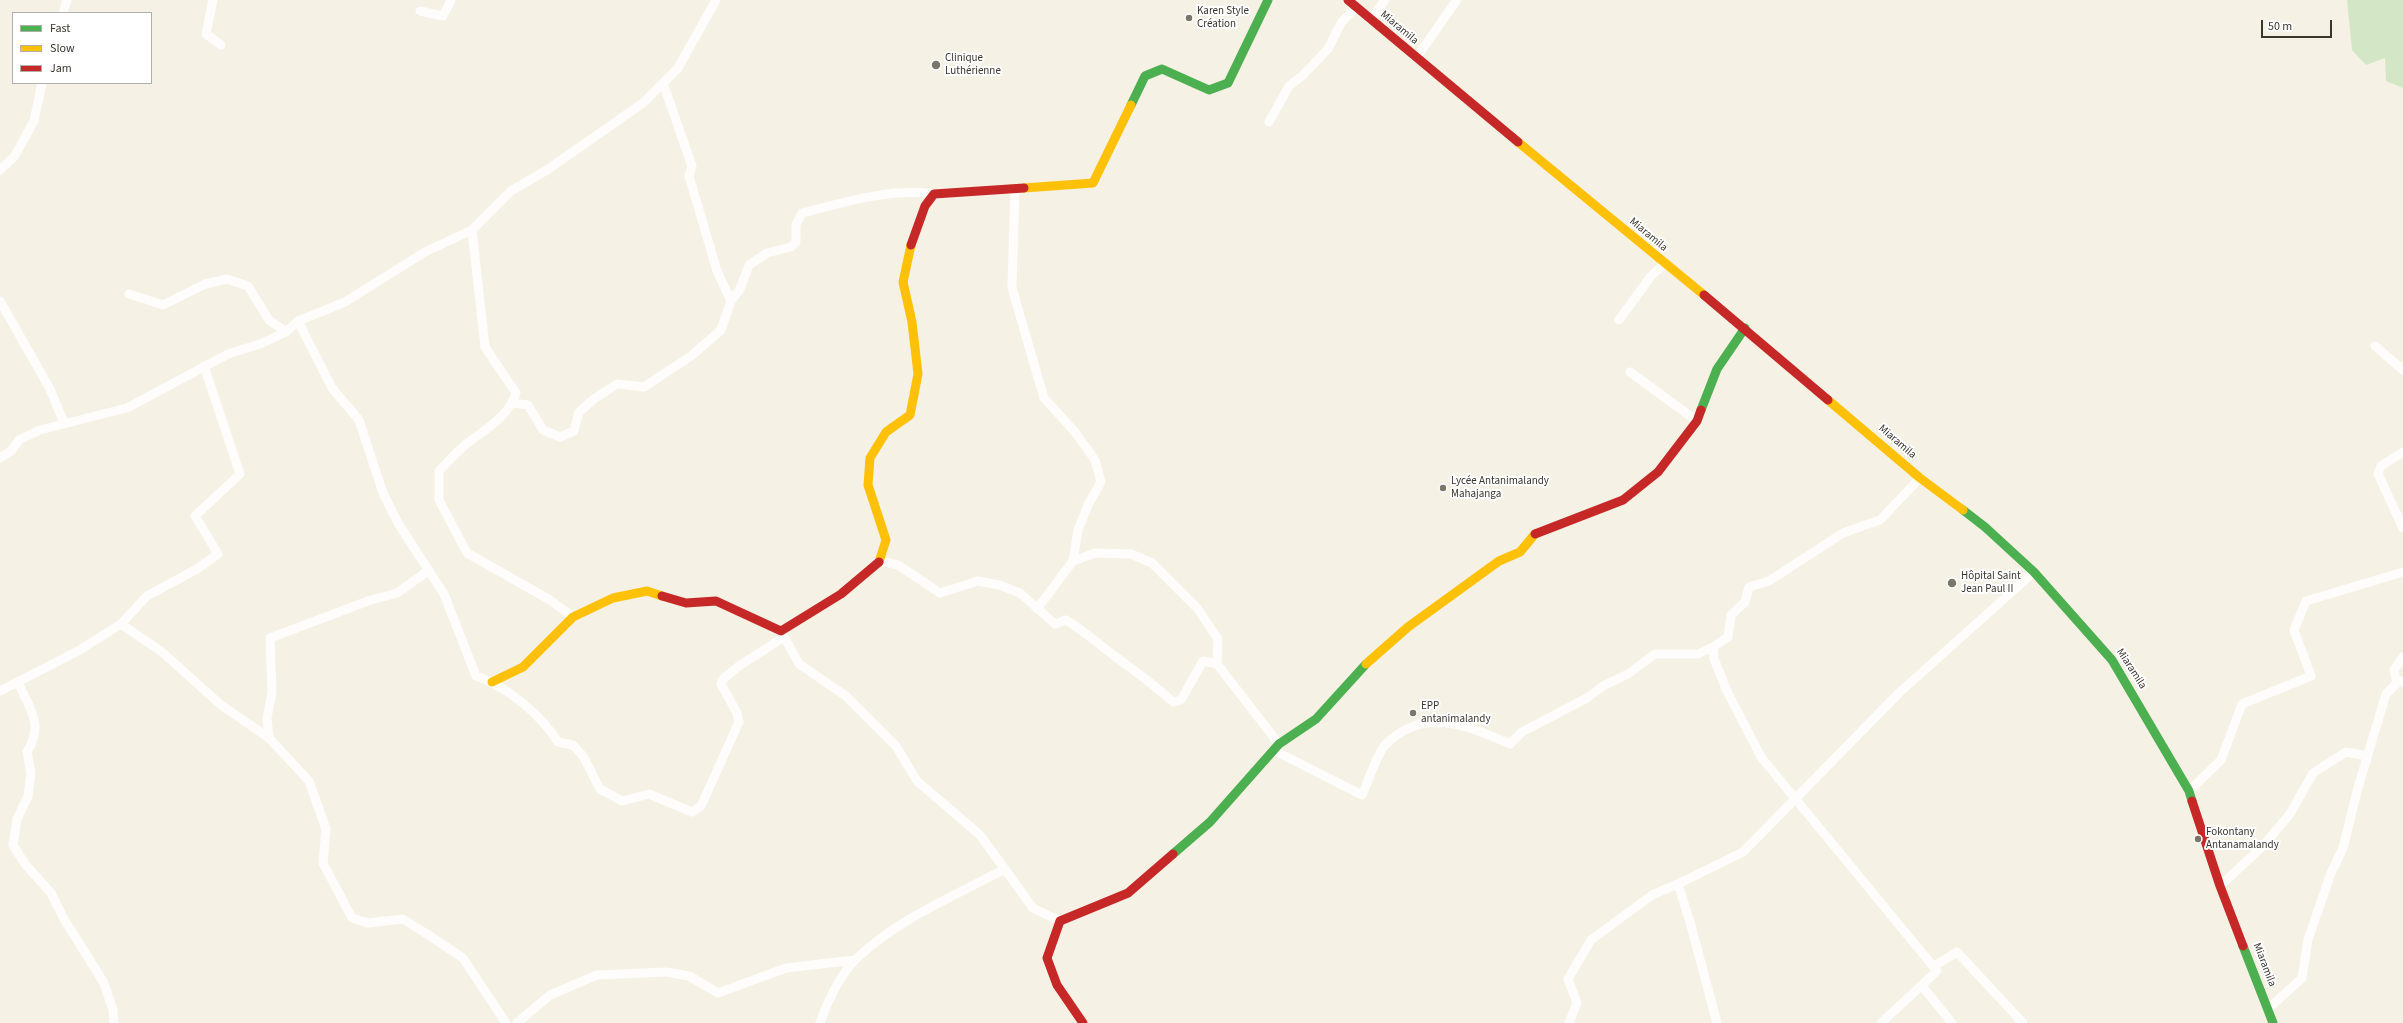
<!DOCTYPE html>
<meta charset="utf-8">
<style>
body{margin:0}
#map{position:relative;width:2403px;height:1023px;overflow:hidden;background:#f5f1e4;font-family:"Source Sans 3",sans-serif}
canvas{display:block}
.legend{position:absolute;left:12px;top:12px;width:140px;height:72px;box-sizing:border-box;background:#fff;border:1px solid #b0afab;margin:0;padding:5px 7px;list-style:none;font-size:12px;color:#39362d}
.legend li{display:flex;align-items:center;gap:8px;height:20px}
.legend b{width:20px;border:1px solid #b0afab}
.scale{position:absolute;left:2261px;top:20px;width:71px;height:18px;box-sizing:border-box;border:2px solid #39362d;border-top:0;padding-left:5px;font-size:12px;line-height:14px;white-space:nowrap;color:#39362d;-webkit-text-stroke:3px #fff;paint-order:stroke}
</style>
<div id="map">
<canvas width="2403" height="1023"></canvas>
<ul class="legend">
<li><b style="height:5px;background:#4caf50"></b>Fast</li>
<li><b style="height:5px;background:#ffc107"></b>Slow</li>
<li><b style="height:5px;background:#c62828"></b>Jam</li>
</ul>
<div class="scale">50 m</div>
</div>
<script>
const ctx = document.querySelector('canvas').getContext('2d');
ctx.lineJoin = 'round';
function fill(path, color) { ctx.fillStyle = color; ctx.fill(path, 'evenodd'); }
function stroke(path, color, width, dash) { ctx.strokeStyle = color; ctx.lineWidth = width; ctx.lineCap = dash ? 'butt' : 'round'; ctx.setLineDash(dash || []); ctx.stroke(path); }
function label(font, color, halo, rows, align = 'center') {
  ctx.font = font + ' "Source Sans 3",sans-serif'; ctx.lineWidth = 4; ctx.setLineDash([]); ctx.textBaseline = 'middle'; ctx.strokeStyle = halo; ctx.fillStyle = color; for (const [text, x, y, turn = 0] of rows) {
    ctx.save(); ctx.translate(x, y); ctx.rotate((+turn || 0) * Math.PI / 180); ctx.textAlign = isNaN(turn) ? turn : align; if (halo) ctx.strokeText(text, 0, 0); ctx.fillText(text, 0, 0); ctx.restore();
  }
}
fill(new Path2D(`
 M2347,0h56v88l-17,-7 -1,-23 -19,7 -14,-15z`), '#d3e7c6');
stroke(new Path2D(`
 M213,0l-7,34 15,11
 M420,11l23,5 8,-16
 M63,13l4,-13
 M1371,20l14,-20
 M1416,58l41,-58
 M1269,122l20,-36 13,-10 26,-27 13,-26 15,-16
 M0,170l14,-13 20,-36 8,-38
 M1015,188l-3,100 32,110 31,34 20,28 6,22 -12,21 -11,27 -5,31 -36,48
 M472,230l13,117 31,46c-7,23 -29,35 -47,49 -11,8 -20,19 -30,29v29l28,53 83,47 23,17
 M129,294l34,11 42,-21 22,-5 21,7 21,34 17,12
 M0,301l50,88 14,34
 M731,301l9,-12 9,-24 18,-12 24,-6 5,-5v-17l6,-12c43,-11 88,-25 132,-19
 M1619,320l32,-44 13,-12
 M298,321l34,67 27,32 24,73 15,30 46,71 32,82c32,11 64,38 82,66l15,3 10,11 17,33 22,12 27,-7 43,18 9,-6 38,-84 -2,-9 -16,-29 1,-4 17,-14 45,-29
 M2375,346l28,24
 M1630,372l67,49
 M513,403l15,2 15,25 17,7 14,-6 5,-19 15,-13 23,-15 27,3 47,-31 30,-26 10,-29 -14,-30 -28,-95 3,-10 -29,-83
 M2403,452l-22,14 -3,8 25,54
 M0,458l11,-7 8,-11 21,-10 87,-22 101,-54 32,-10 26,-12 12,-11 47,-19 80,-50 47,-22 39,-39 36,-21 96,-67 35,-35 38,-68
 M881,561l17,4 42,28 38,-12 21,4 21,8 35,31 11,-4c17,10 31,23 47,35 21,15 41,30 60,47l8,-2 22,-39 14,3 62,80
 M1073,561l22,-8 36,1 21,9 45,45 21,31 -1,25
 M121,624l26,-28 50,-27 21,-15 -23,-38 45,-42 -36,-108
 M782,633l17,31 47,32 50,50 21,35 63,54 53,73 27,13
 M18,682c12,28 26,42 9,70l4,21 -3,23 -11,23 -4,26 12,19 26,29 13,26 40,64 9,27 1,13
 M2397,683l-3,-13 9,-13
 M0,691l78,-40 43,-27 41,28 59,53 48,33 40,43 17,48 -3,34 29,55 16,5 35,-4 24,15 36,24 43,65
 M269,738l-2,-20 5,-26 -2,-54 98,-37 29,-8 31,-22
 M1275,751l87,44c5,-11 16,-43 23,-50 39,-39 82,-20 125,-1l12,-12 65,-34 16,-12 25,-12 27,-20h43l15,-7
 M2189,791l32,-31 21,-56 69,-28 -17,-46 12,-29 97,-29
 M1678,884l12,38 27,101
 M2220,886l43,-40 27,-32 23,-41 33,-21 22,4
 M1934,966l23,-14 66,71
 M1922,986l30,37
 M2268,1009l34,-31 6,-38 23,-67 12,-25 14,-57 29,-97 11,-11 6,-2
 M517,1023l33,-28 47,-20 69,-3 23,4 29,17 68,-25 69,-8
 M820,1023c7,-21 20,-48 36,-64 42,-40 98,-63 149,-90
 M1569,1023l8,-20 -9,-24 23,-39 61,-45 26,-11 65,-32 157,-160 134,-120
 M1881,1023l56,-52 -176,-214 -34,-66 -13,-32 -1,-12 15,-10 3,-22 14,-13 4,-15 20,-6 74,-48 37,-13 40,-42`), '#fefdfb', 9);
stroke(new Path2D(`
 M1131,105l14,-29 17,-7 47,21 19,-7 40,-83
 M1701,410l16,-41 28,-41
 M1963,510l22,17 49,45 78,88 77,131 3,10
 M1173,854l37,-32 69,-78 37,-25 50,-55
 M2243,946l30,77`), '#4caf50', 9);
stroke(new Path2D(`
 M1518,142l186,153
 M1024,188l69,-5 38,-78
 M1828,400l92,78 43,32
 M879,562l7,-22 -18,-55 2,-27 16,-26 24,-17 8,-41 -6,-52 -9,-40 8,-37
 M1366,664l42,-37 91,-66 21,-9 15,-18
 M492,682l31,-15 50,-50 40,-19 34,-7 15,5`), '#ffc107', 9);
stroke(new Path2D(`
 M1348,0l170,142
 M911,245l14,-39 9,-12 90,-6
 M1704,295l124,105
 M1535,534l88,-34 35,-28 39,-51 4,-11
 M662,596l24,7 30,-2 65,30 60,-37 38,-32
 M2192,801l28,85 23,60
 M1083,1023l-26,-38 -10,-27 13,-37 68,-28 45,-39`), '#c62828', 9);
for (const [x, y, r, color] of [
 [1189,18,4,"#7b776d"],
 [936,65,5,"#7b776d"],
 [1443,488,4,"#7b776d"],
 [1952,583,5,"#7b776d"],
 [1413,713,4,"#7b776d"],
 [2198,839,4,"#7b776d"]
]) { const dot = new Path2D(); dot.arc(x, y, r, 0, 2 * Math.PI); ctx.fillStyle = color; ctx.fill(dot); stroke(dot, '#fff', 1.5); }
label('11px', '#39362d', '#fff', [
 ["Karen Style",1197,12],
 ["Création",1197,25],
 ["Clinique",945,59],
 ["Luthérienne",945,72],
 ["Lycée Antanimalandy",1451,482],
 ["Mahajanga",1451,495],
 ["Hôpital Saint",1961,577],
 ["Jean Paul II",1961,590],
 ["EPP",1421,707],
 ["antanimalandy",1421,720],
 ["Fokontany",2206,833],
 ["Antanamalandy",2206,846]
], 'left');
label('11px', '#39362d', '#fff', [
 ["Miaramila",1399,28,40],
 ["Miaramila",1648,235,40],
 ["Miaramila",1897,442,41],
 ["Miaramila",2131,669,57],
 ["Miaramila",2264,965,69]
]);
</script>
